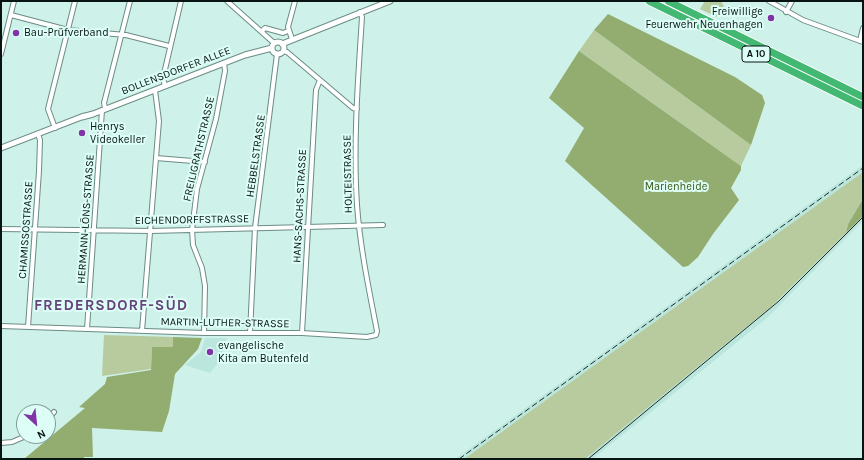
<!DOCTYPE html>
<meta charset="utf-8">
<style>
body{margin:0}
#map{position:relative;width:864px;height:460px;overflow:hidden;background:#cef1e9;font-family:Karla,sans-serif}
canvas{display:block}
.frame{position:absolute;inset:0;border:2px solid #081412;pointer-events:none}
.north{position:absolute;left:16px;top:404px;width:40px;height:40px;box-sizing:border-box;background:#dcfef6;border:1px solid #87a09b;border-radius:50%;rotate:153deg;font-size:11px;font-weight:700;line-height:16px;text-align:center;color:#081412}
.north::after{content:'';display:block;margin:auto;width:14px;height:18px;background:#8034a6;clip-path:polygon(50% 0,100% 100%,50% 72%,0 100%)}
</style>
<div id="map">
<canvas width="864" height="460"></canvas>
<div class="frame"></div>
<div class="north">N</div>
</div>
<script>
const ctx = document.querySelector('canvas').getContext('2d');
ctx.lineJoin = 'round';
function fill(path, color) { ctx.fillStyle = color; ctx.fill(path, 'evenodd'); }
function stroke(path, color, width, dash) { ctx.strokeStyle = color; ctx.lineWidth = width; ctx.lineCap = dash ? 'butt' : 'round'; ctx.setLineDash(dash || []); ctx.stroke(path); }
function label(font, color, halo, rows, align = 'center') {
  ctx.font = font + ' Karla,sans-serif'; ctx.lineWidth = 4; ctx.setLineDash([]); ctx.textBaseline = 'middle'; ctx.strokeStyle = halo; ctx.fillStyle = color; for (const [text, x, y, turn = 0] of rows) {
    ctx.save(); ctx.translate(x, y); ctx.rotate((+turn || 0) * Math.PI / 180); ctx.textAlign = isNaN(turn) ? turn : align; if (halo) ctx.strokeText(text, 0, 0); ctx.fillText(text, 0, 0); ctx.restore();
  }
}
fill(new Path2D(`
 M863,165v7l-399,287h-9z
 M863,216v5l-95,96 -128,104 -48,38h-7l187,-153z
 M205,338h22l-7,22 -10,13 -25,-8 16,-13z`), '#bbe6dd');
fill(new Path2D(`
 M705,1h18l-1,2 2,4 -7,10 -17,-8z
 M594,30l157,115 -10,21 -162,-115z
 M863,172v27l-15,25 -2,9 -74,73 -187,153h-121z
 M104,335l69,2v10h-21l-1,22 -49,7z`), '#b7cb9f');
fill(new Path2D(`
 M608,14l127,63 27,18 3,8 -14,42 -157,-115z
 M579,51l162,115v4l-10,18 8,12 -26,34 -15,23 -10,9 -5,1 -118,-106 19,-33 -35,-30z
 M863,199v17l-17,17 2,-9z
 M173,337l29,1 -4,11 -23,25 -6,37 -7,21 -70,-4 1,29h-9v2h-60l61,-51 -6,-1 26,-23 2,-7 44,-7 1,-23h21z`), '#92ad6f');
const minor = new Path2D(`
 M227,1l47,42
 M769,1l34,19 60,22
 M786,12l6,-11
 M11,15l57,15 58,5 43,11
 M262,31l3,-3 18,5 5,-2
 M292,39l-4,-12 7,-26
 M860,41l3,-13
 M283,51l4,1 66,56 4,1
 M1,54l13,-53
 M165,86l-2,-8 18,-77
 M105,108l-1,-5 26,-102
 M55,128l-7,-19 27,-108
 M156,158l49,4
 M1,229l150,2 232,-6
 M1,326l203,7h98l65,4 9,-2 1,-4c-8,-41 -17,-84 -20,-126 -4,-62 1,-126 5,-188l-2,-5
 M28,327l11,-156 1,-31 -2,-6
 M87,329l15,-219
 M142,331l17,-210 -4,-31
 M204,333l1,-47 -3,-18 -9,-23 -1,-15 5,-41 19,-70 9,-48 -1,-8
 M250,333l5,-105 22,-174
 M302,333l14,-243 4,-10
 M48,419l6,-7
 M1,443l11,-1 14,-6`);
const tertiary = new Path2D(`
 M272 48a6 6 0 1 1 12 0a6 6 0 1 1-12 0Z
 M282,44l108,-43
 M82,117l11,-3 152,-59 27,-7
 M1,148l83,-32`);
const motorway = new Path2D(`
 M649,1l214,105
 M668,1l195,96`);
stroke(minor, '#6c8c85', 6);
stroke(tertiary, '#6c8c85', 7);
stroke(motorway, '#fff', 9);
stroke(minor, '#fff', 4);
stroke(tertiary, '#fff', 5);
stroke(motorway, '#42b873', 7);
stroke(new Path2D(`
 M588,459l191,-158 84,-84`), '#1d2c29', 1);
stroke(new Path2D(`
 M459,459l404,-291`), '#1d2c29', 1, [6, 3]);
for (const [x, y, r, color] of [
 [771,18,4,"#8034a6"],
 [16,33,4,"#8034a6"],
 [82,133,4,"#8034a6"],
 [210,352,4,"#8034a6"]
]) { const dot = new Path2D(); dot.arc(x, y, r, 0, 2 * Math.PI); ctx.fillStyle = color; ctx.fill(dot); stroke(dot, '#dcfef6', 1.5); }
for (const [x, y, w] of [
 [756,54,28]
]) { const box = new Path2D(); box.roundRect(x - w / 2, y - 8, w, 16, 3); ctx.fillStyle = '#dcfef6'; ctx.fill(box); stroke(box, '#081412', 1); }
label('bold 10px', '#081412', null, [
 ["A 10",756,54]
]);
label('11px', '#081412', '#dcfef6', [
 ["Freiwillige",763,12,"right"],
 ["Feuerwehr Neuenhagen",763,25,"right"],
 ["Bau-Prüfverband",24,33],
 ["Henrys",90,127],
 ["Videokeller",90,140],
 ["evangelische",218,346],
 ["Kita am Butenfeld",218,359]
], 'left');
label('11px', '#081412', '#dcfef6', [
 ["BOLLENSDORFER ALLEE",176,71,-21],
 ["FREILIGRATHSTRASSE",199,149,-77],
 ["HEBBELSTRASSE",256,156,-82],
 ["HOLTEISTRASSE",348,174,-91],
 ["HANS-SACHS-STRASSE",300,206,-87],
 ["HERMANN-LÖNS-STRASSE",86,219,-86],
 ["EICHENDORFFSTRASSE",192,220,-1],
 ["CHAMISSOSTRASSE",26,230,-86],
 ["MARTIN-LUTHER-STRASSE",225,323,1]
]);
label('11px', '#3d5511', '#dcfef6', [
 ["Marienheide",676,187]
]);
ctx.letterSpacing = '1px';
label('bold 15px', '#67437c', '#dcfef6', [
 ["FREDERSDORF-SÜD",111,306]
]);
ctx.letterSpacing = '0px';
</script>
